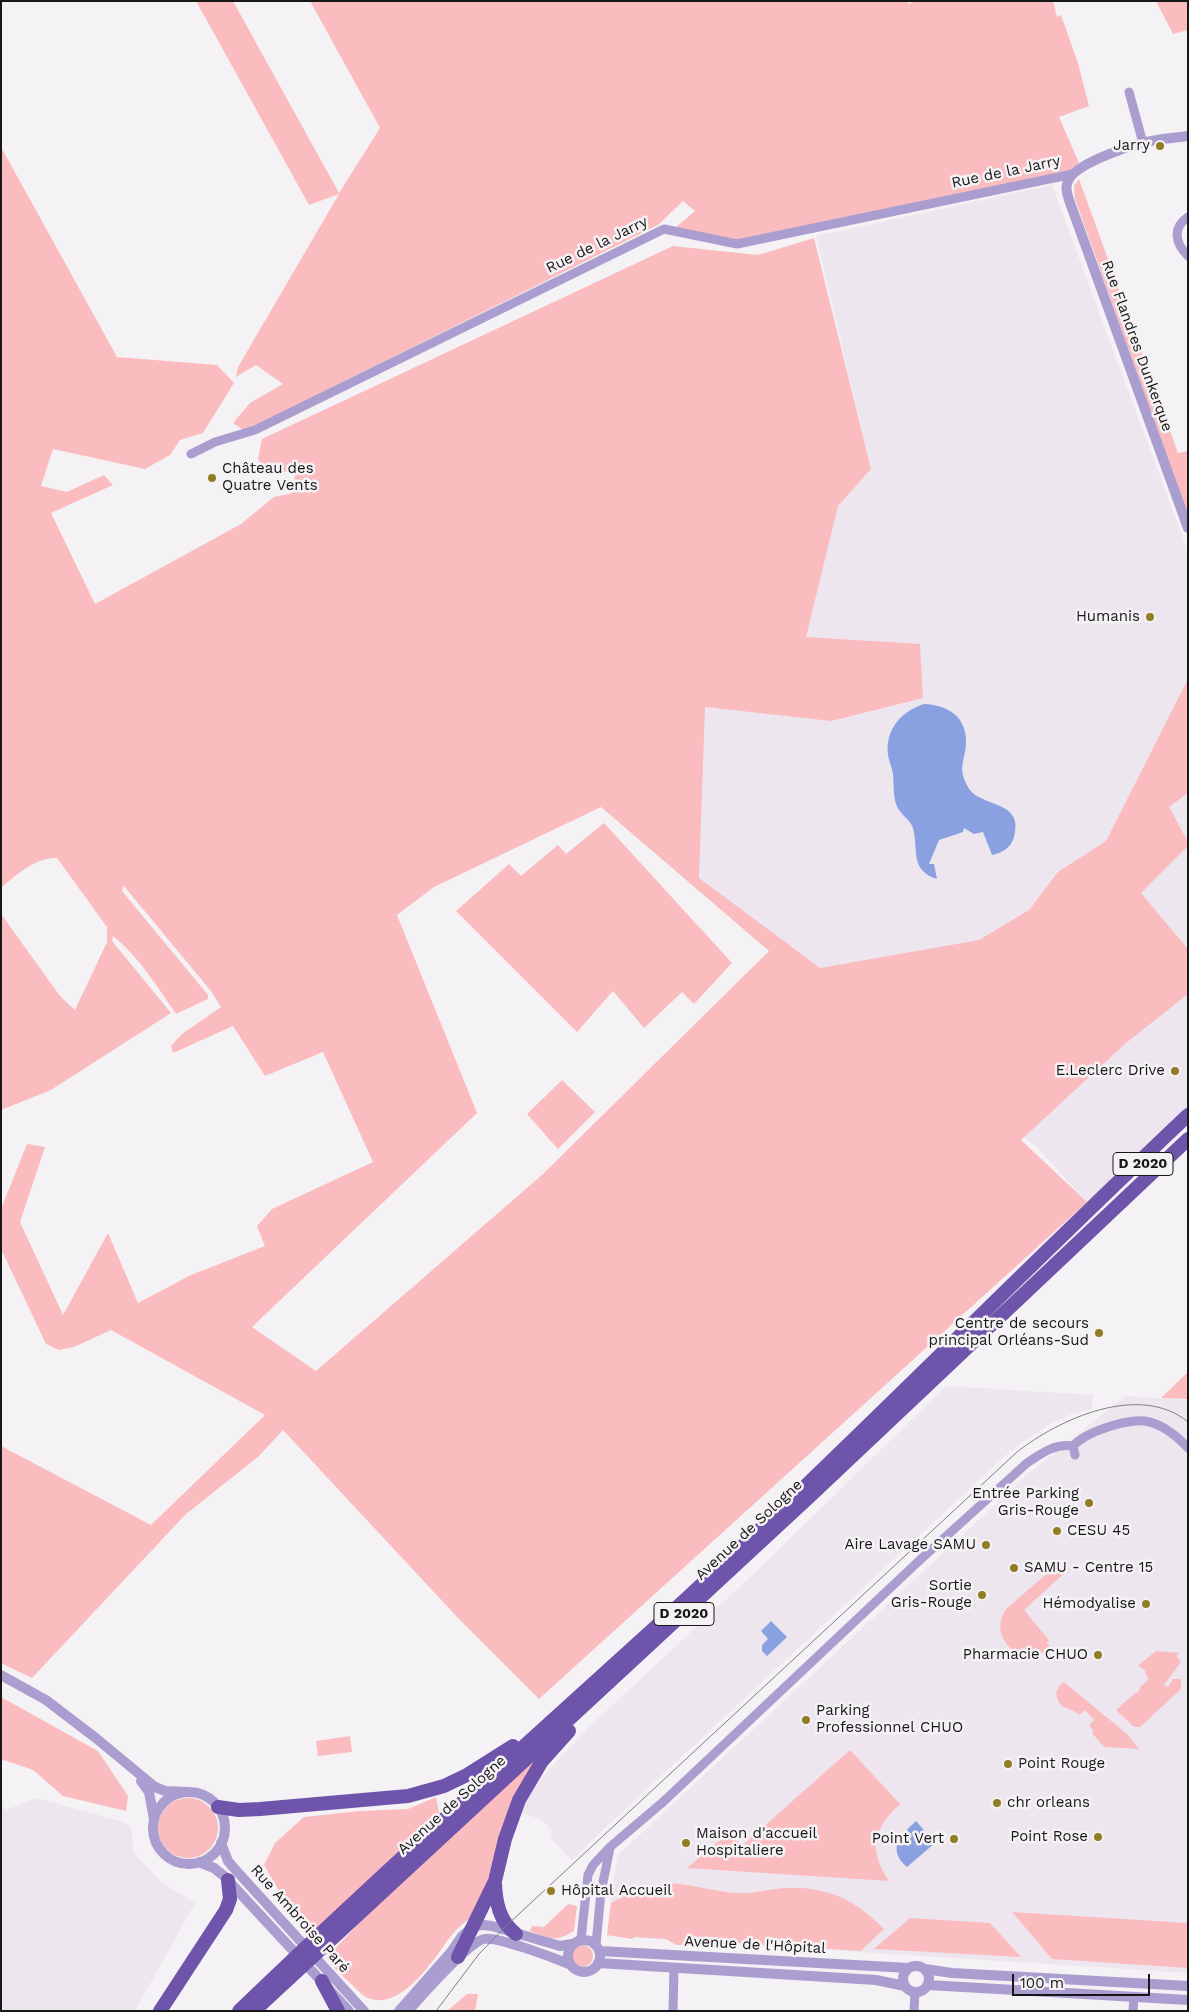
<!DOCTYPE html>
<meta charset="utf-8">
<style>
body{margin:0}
#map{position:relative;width:1189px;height:2012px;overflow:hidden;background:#f5f2f5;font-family:"Work Sans",sans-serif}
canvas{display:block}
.frame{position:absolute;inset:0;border:2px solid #181718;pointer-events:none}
.scale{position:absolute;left:1012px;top:1974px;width:138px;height:22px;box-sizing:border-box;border:2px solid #181718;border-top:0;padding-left:6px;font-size:15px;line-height:18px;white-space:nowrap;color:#181718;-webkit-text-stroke:4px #f5f2f5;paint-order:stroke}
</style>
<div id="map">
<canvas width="1189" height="2012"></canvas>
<div class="frame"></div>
<div class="scale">100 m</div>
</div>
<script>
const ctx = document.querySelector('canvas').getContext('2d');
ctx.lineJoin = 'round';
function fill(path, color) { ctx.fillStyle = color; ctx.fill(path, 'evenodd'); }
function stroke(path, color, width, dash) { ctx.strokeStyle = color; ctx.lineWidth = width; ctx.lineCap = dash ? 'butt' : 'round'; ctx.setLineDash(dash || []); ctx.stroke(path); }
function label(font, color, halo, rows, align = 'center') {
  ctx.font = font + ' "Work Sans",sans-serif'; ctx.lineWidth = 5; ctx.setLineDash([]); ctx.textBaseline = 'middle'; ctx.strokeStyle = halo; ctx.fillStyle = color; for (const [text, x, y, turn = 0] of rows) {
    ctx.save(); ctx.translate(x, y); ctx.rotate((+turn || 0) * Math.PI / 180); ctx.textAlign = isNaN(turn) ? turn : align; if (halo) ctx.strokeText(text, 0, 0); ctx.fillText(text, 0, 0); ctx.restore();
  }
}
fill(new Path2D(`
 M1052,185l136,367v555l-101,95 -49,-54 -339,-270 -139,-117 311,-292 -55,-233z
 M946,1386l147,9 -1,14 -20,5 -22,10 -23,15 -21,16 -417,388 -17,18 -21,-23 1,-7 -10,-11 -23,-8 10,-21 60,-64 176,-164z
 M1125,1396l63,4v573l-581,-37 10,-80 411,-382z
 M37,1798l83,23 11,6 3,26 27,29 34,21 -60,108h-134v-208l5,7z`), '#eee6ef');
fill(new Path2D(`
 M196,1h37l106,192 41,-65 -70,-127h597l2,3 5,-3h139l4,16 4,-2 17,48 11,43 -30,11 20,46 -10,8 -331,70 -63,-13 20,-17 -12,-10 -25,24 -393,196 -22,9 -10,-7 17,-20 33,-19 -27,-19 -20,12 2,-10 101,-173 -30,11z
 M1156,1h32v29l-15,4z
 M1,147l116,210 100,8 17,18 -31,50 -23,7 -10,15 -25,14 -92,-20 -12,37 26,6 37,-17 9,10 -62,28 44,91 146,-80 33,-27 18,-4 4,-23 -29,5 -9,-16 4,-20 411,-193 85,9 56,-17 57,231 -33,37 -32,131 114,7 3,54 -92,23 -126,-14 -6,171 121,90 159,-28 50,-30 29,-38 48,-31 82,-162v114l-19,14 19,35v4l-47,47 47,56v45l-62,49 -105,97 66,62 -548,497 -80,-80 -176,-189 -25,27 -72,57 -154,164 -31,-15v-217l150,79 114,-110 -154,-85 -37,17 -15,3 -13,-6 -45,-95v-40l26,-65 18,3 -25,75 43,93 45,-82 30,70 53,-28 74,-29 -8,-20 15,-17 101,-47 -50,-110 -58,24 -32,-50 -60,27 -2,-7 11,-12 39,-27 -10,-16 -88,-106 -1,6 86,104v4l-32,15c-19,-28 -37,-57 -63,-78l-1,5 59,72 -120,77 -50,20v-196l59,82 15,14 32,-68v-15l-50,-69c-21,-1 -41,17 -56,30zM601,807l168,144 -226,223 -227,197 -64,-44 225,-214 -80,-198 37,-28z
 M1079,179l99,274 10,-2v65l-113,-317 -1,-13z
 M604,823l128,140 -38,41 -12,-12 -38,36 -31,-37 -36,41 -121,-121 53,-47 12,12 37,-31 8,9z
 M562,1080l33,32 -37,37 -31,-35z
 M1188,1372v27l-27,-1z
 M1057,1565h8l4,4 -45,41 25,30 -2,3 3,4 -12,9 -15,2c-19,-12 -30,-28 -17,-49z
 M1156,1651l23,2 -2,3 4,6 -17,23 4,2 5,-8h8v10l-41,38h-6l-18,-17 18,-16 4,-2 3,-6 8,-7 -4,-6v-3l-7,-4z
 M1064,1682l63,52 12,15 -35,-2 -12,-14 1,-3 -4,-5 5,-5 -9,-10 -6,5c-10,-10 -20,-3 -23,-22l4,-8z
 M1,1697l97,54 30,45 -2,15 -63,-15 -30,-26 -29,-10 -3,1z
 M350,1736l2,16 -34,4 -2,-15z
 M850,1750l50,54c-27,25 -32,45 -11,77l-202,-13 40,-34 16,11z
 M537,1757l-60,156c-10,7 -19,14 -26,23 -16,21 -49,76 -83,62 -7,-3 -12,-10 -18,-15 -9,-8 -17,-16 -24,-25l39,-41z
 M436,1797l4,21 -40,32 -90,88 -9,-9 -37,-64 11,-22 29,-26 56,-6 48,-2z
 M158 1828a30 30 0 1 1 60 0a30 30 0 1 1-60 0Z
 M666,1883c25,0 47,9 72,10 16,1 31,-4 46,-5 43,-2 70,11 100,41l-23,22 -139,-9 -2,2 -44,1 -10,-6 -31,-2 -3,2 -25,-4 4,-32 25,-13z
 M568,1904l9,2 -3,25c-19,12 -24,7 -44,0l2,-5 12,1z
 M1012,1912l176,11v45l-136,-9z
 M910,1918l80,5 31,34 -147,-8z
 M571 1956a11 11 0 1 1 22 0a11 11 0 1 1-22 0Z
 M467,1994h11l-3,17h-28z`), '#fbbcbf');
fill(new Path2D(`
 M924,704c23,1 43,12 42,39 -1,19 -9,24 2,44 11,21 57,12 46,50 -3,11 -12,16 -22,18l-9,-23 -9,2 -10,-6 -1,4 -24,8 -10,24h5l3,15c-28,-9 -18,-29 -24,-51 -3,-9 -14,-14 -17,-24 -3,-9 -2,-21 -3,-30 -1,-7 -4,-12 -5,-19 -3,-25 13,-44 36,-51z
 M771,1621l16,16 -20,19 -5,-5v-6l6,-6 -7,-8z
 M916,1821l19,22 -28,24c-21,-18 -6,-32 9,-46z`), '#89a1e0');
stroke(new Path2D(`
 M1129,92l14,51
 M1188,217c-16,11 -13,26 0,39
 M191,454l24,-12 40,-12 409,-201 73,15 336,-70
 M1073,1446c13,-14 52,-27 72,-25 17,3 32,15 43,27
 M581,1939l7,-64 5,-10 17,-18 53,-45 258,-243 106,-96c15,-10 28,-20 46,-17l2,9
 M596,1944l5,-52 9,-44
 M673,2011l1,-43
 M914,2011l1,-19
 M1133,2011l1,-14`), '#a99ecf', 9);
stroke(new Path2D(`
 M1188,136c-15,2 -32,3 -46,7 -18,5 -67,21 -74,38 -3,7 -1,12 1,19l119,328
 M1,1675l45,25 51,39 58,48 10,4 23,1
 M141,1781l8,11 5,27
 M153 1828a36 36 0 1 1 72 0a36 36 0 1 1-72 0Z
 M221,1843l7,18 5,6 131,144
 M199,1862l15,6 10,8 125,135
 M568 1956a16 16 0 1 1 32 0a16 16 0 1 1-32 0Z
 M600,1951l309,17
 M598,1963l278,17 29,6
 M903 1979a13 13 0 1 1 26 0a13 13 0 1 1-26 0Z
 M925,1969l27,4 236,13
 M928,1985l260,15
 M399,2011l52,-59 11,-16 12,-10 9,-1 9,1 68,20 12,-2
 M408,2011c14,-15 59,-68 76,-72 13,-3 70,19 85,25`), '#a99ecf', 10);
stroke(new Path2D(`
 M218,1807l21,3 21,-1 148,-13 36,-10 23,-11 46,-29
 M495,1884c1,20 5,38 21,50
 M458,1957l37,-76 10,-42 14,-39 23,-39 27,-30
 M322,1981l16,30
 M160,2011l66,-101 4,-11 -2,-19
 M239,2011c134,-129 272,-253 410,-378 184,-168 358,-347 539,-518
 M254,2011l557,-516 377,-356`), '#6e55ab', 14);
stroke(new Path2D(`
 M436,2011l43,-57 27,-28 511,-474c42,-33 123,-70 171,-30`), '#807e80', 1);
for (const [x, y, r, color] of [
 [1160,146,5,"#917d24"],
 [212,478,5,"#917d24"],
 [1150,617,5,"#917d24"],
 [1175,1071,5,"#917d24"],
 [1099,1333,5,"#917d24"],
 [1089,1503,5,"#917d24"],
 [1057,1531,5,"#917d24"],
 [986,1545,5,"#917d24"],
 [1014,1568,5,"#917d24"],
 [982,1595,5,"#917d24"],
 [1146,1604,5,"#917d24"],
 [1098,1655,5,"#917d24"],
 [806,1720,5,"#917d24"],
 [1008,1764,5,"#917d24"],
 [997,1803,5,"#917d24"],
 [1098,1837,5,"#917d24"],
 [954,1839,5,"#917d24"],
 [686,1843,5,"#917d24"],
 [551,1891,5,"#917d24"]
]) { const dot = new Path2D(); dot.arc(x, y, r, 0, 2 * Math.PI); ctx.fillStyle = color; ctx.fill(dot); stroke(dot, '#f5f2f5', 2); }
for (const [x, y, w] of [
 [1143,1164,60],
 [684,1614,60]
]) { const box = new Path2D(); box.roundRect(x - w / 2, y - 11.5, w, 23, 4); ctx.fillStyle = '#f5f2f5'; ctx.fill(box); stroke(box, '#181718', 1); }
label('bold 14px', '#181718', null, [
 ["D 2020",1143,1164],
 ["D 2020",684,1614]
]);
label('15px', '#181718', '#f5f2f5', [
 ["Jarry",1150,146],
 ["Château des",222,469,"left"],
 ["Quatre Vents",222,486,"left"],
 ["Humanis",1140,617],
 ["E.Leclerc Drive",1165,1071],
 ["Centre de secours",1089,1324],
 ["principal Orléans-Sud",1089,1341],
 ["Entrée Parking",1079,1494],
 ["Gris-Rouge",1079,1511],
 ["CESU 45",1067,1531,"left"],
 ["Aire Lavage SAMU",976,1545],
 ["SAMU - Centre 15",1024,1568,"left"],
 ["Sortie",972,1586],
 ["Gris-Rouge",972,1603],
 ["Hémodyalise",1136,1604],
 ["Pharmacie CHUO",1088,1655],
 ["Parking",816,1711,"left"],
 ["Professionnel CHUO",816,1728,"left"],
 ["Point Rouge",1018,1764,"left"],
 ["chr orleans",1007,1803,"left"],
 ["Maison d'accueil",696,1834,"left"],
 ["Hospitaliere",696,1851,"left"],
 ["Point Rose",1088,1837],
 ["Point Vert",944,1839],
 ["Hôpital Accueil",561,1891,"left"]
], 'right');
label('15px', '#181718', '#f5f2f5', [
 ["Rue de la Jarry",1006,172,-12],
 ["Rue de la Jarry",597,245,-26],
 ["Rue Flandres Dunkerque",1137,346,70],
 ["Avenue de Sologne",749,1530,-43],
 ["Avenue de Sologne",452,1805,-42],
 ["Rue Ambroise Paré",300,1919,48],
 ["Avenue de l'Hôpital",755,1945,3]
]);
</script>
